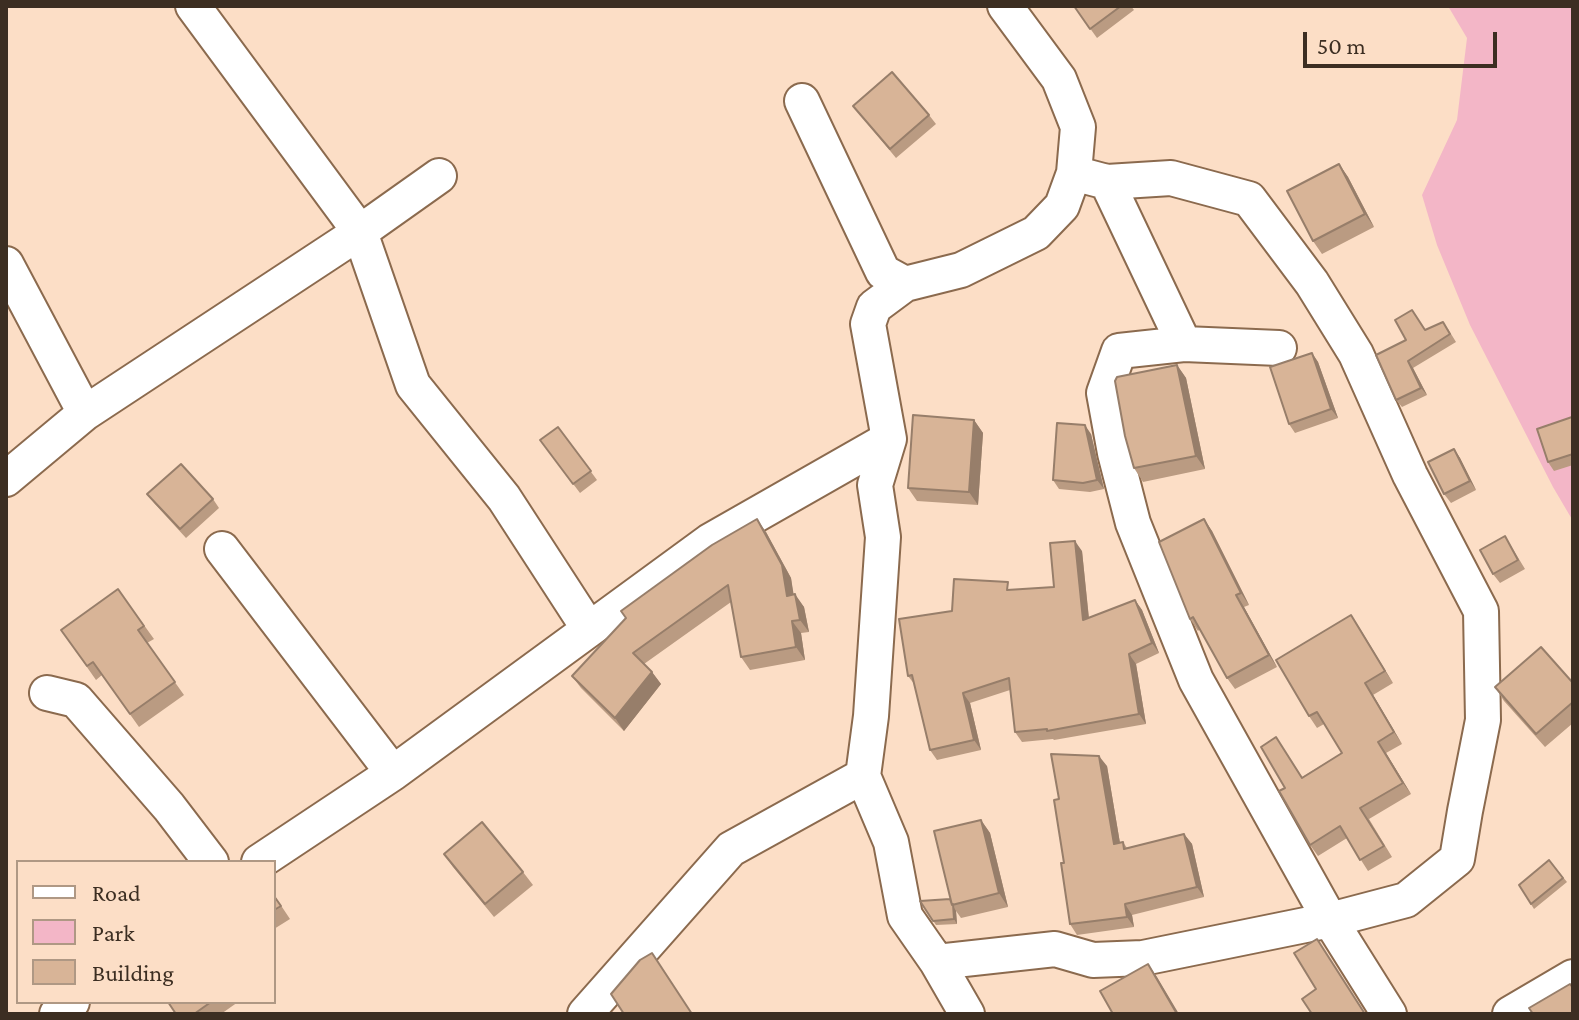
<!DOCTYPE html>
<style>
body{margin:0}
#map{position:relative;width:1579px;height:1020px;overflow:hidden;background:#fcdec6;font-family:"Crimson Pro",serif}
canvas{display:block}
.frame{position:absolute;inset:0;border:8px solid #3c2e22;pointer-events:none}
.legend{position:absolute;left:16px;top:860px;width:260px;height:144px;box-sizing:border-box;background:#fcdec6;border:2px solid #af9884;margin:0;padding:10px 14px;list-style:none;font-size:24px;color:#3c2e22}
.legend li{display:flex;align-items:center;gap:16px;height:40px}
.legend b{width:40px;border:2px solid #af9884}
.scale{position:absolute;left:1303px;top:32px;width:194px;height:36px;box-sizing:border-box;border:4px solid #3c2e22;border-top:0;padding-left:10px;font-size:24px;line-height:28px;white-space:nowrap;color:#3c2e22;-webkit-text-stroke:6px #fcdec6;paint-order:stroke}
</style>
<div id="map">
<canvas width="1579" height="1020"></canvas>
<div class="frame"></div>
<ul class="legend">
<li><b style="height:10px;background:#fff"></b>Road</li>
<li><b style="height:22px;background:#f3b6c7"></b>Park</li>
<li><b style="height:22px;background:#d8b497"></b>Building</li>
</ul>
<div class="scale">50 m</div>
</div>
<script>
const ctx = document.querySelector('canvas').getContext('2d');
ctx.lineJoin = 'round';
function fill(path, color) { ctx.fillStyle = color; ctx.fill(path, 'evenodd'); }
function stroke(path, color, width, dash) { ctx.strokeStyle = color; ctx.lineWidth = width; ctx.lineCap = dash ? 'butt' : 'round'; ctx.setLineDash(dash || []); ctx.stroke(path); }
fill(new Path2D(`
 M1448,6h125v515l-20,-34 -83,-162 -33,-80 -15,-50 35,-75 10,-82z`), '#f3b6c7');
const minor = new Path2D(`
 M193,6l167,226 53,153 91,113 85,131
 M802,101l81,171 22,12
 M1088,177l19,5 77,162
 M6,264l79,149
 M1279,348l-95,-4 -65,7 -15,42 11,60 18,70 63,157 134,240 59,94
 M6,479l79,-66 275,-181 79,-56
 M222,549l171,224
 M47,693l29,7 93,107 42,55
 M259,862l134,-89 317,-232 179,-102
 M937,962l118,-13 38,11 50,-2 187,-38 76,-20 51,-41 8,-48 18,-91 -2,-109 -71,-136 -54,-121 -44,-71 -63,-84 -78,-21 -64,4
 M57,1014l15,-12
 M585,1014l146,-165 132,-73
 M967,1014l-30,-52 -32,-46 -14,-74 -28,-66 8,-60 12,-179 -8,-52 14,-46 -21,-115 6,-17 31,-23 56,-14 75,-37 26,-27 12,-33 4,-46 -19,-48 -54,-73
 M1510,1014l63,-37`);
stroke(minor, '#8b6a4e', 38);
stroke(minor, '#fff', 34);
fill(new Path2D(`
 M1074,6h57l3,4 -37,28z
 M853,106l76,9 7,9 -40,34z
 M1339,164l9,13 26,50 -52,27 -9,-13z
 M1448,329l8,13 -43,26 14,27 -25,12 -6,-7 -20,-45 50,-25z
 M1312,353l6,9 20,56 -43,15 -6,-9z
 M1177,365l9,13 19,91 -62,13 -9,-14z
 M1573,418v47l-19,6 -6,-9z
 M974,420l9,13 -5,72 -61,-4 -9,-13z
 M558,427l39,53 -17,13 -40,-53z
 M1091,434l13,55 -14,3 -31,-3 -6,-9z
 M1454,449l6,9 16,32 -25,13 -7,-9z
 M147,494l66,5 6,9 -33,30 -32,-35z
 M1204,519l8,12 37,74 -5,2 33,60 -42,22 -8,-11 -27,-49 -2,2 -8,-12z
 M766,532l25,46 2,16 11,13 5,25 -8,1 4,27 -55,10 -9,-13 -10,-55 -87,62 8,8 9,12 -37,47 -43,-43 -9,-12 54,-58z
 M1505,536l20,33 -25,14 -7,-9z
 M1082,551l7,67 46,-18 7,10 17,43 -23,11 10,60 -92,16 -1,-1 -31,3 -7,-10 -5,-42 -40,13 11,47 -44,10 -7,-10 -15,-65 -7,-9 44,-65 62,-21 40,-3z
 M118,589l36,50 -7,4 37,52 -45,32 -37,-52 -6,5 -35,-50z
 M1351,615l42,68 -20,12 29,49 -16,9 25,41 -42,25 23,38 -24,14 -21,-33 -29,18 -8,-11 -25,-57 -9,-51 26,40 40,-24 -18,-29 -7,4 -8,-12z
 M1573,683v40l-28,24 -41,-46 -9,-14z
 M1107,766l13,77 3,-1 4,6 57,-14 8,10 12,53 -72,18 2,12 -57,8 -7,-11 -11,-125z
 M981,820l9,13 18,74 -47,11 -5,-7 1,13 -21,1 -16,-24 30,-2z
 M444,854l79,18 10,13 -39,32 -41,-50z
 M1549,860l18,22 -33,27 -15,-24z
 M274,895l16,24 -16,10z
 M168,1002h70l-17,12h-45z`), '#ba9b82');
fill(new Path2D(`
 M1339,164l9,13 26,50 -9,-13z
 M1312,353l6,9 20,56 -7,-9z
 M1408,361l5,7 14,27 -6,-7z
 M1177,365l9,13 19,91 -9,-13z
 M974,420l9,13 -5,72 -9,-13z
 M1085,425l6,9 13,55 -7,-9z
 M1454,449l6,9 16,32 -6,-9z
 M757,519l9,13 25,46 5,31 -9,-13z
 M1204,519l8,12 37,74 -8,-12z
 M1075,541l7,10 8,79 -7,-10z
 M795,594l9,13 5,25 -9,-12z
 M1236,595l8,12 33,60 -8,-12z
 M1135,600l7,10 17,43 -7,-10z
 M1351,615l8,12 34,56 -8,-12z
 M792,621l9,12 4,27 -9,-13z
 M1129,654l7,10 10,60 -7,-10z
 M652,672l9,12 -37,47 -9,-13z
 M1365,683l8,12 29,49 -8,-12z
 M963,693l7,10 11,47 -7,-10z
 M1378,742l8,11 25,41 -8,-11z
 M1099,756l8,10 15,89 -8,-11z
 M981,820l9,13 18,74 -9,-14z
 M1184,834l8,10 12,53 -7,-10z
 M1125,904l7,11 2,12 -7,-10z
 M953,906l3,5 1,13 -3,-5z
 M1148,964l9,13 22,37h-2z`), '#977e6a');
const building = new Path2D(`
 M1074,6h47l-31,23z
 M892,72l37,43 -39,34 -37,-43z
 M1339,164l26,50 -52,27 -26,-50z
 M1412,310l13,20 18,-8 7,12 -42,27 13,27 -25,12 -20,-45 30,-15 -11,-20z
 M1312,353l19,56 -42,15 -19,-57z
 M1177,365l19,91 -62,12 -9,-32 -10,-55 2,-4z
 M913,415l61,5 -5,72 -61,-4z
 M1572,417l1,37 -25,8 -11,-33z
 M1057,423l28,2 12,55 -14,3 -30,-3z
 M558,427l33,44 -18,13 -33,-44z
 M1454,449l16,32 -26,13 -16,-32z
 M181,464l32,35 -33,30 -33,-35z
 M757,519l25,46 5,31 8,-2 5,26 -8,1 4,26 -55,10 -13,-72 -95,68 19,19 -37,46 -43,-42 54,-58 -5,-7 91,-66z
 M1204,519l37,74 -5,2 33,60 -42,23 -34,-61 -3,2 -31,-77z
 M1505,536l13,24 -25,14 -13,-24z
 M1075,541l8,79 52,-20 17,43 -23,11 10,60 -92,17v-2l-32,3 -6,-54 -46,15 11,47 -44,10 -18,-75 -4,1 -9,-57 53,-8 2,-32 54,3 -1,8 47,-3 -4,-44z
 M118,589l26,37 -6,4 37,52 -45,32 -37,-52 -6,4 -26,-36z
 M1351,615l34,56 -20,12 29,49 -16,10 25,41 -43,25 24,38 -24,14 -20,-34 -30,19 -31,-54 6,-3 -24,-41 15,-10 26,41 40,-25 -25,-41 -8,4 -33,-56z
 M1541,647l32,36v19l-37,32 -41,-47z
 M1051,754l48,2 15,88 9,-2 1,7 60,-15 13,53 -72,17 2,13 -57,7 -9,-61h3l-10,-63 5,-1z
 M981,820l18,73 -47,12 -18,-74z
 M482,822l41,50 -38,32 -41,-50z
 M1549,860l14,18 -32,26 -12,-19z
 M274,896l7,10 -7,4z
 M950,899l2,6 1,-1 1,15 -21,2 -13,-20z
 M1317,939l48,75h-53l-10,-15 14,-10 -22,-36z
 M652,953l40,61h-68l-13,-20 29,-34z
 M1148,964l29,50h-64l-13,-23z
 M1570,984l3,4v26h-40l-4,-6z
 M168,1002h43l-17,12h-18z`);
fill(building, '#d8b497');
stroke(building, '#977e6a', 2);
</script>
